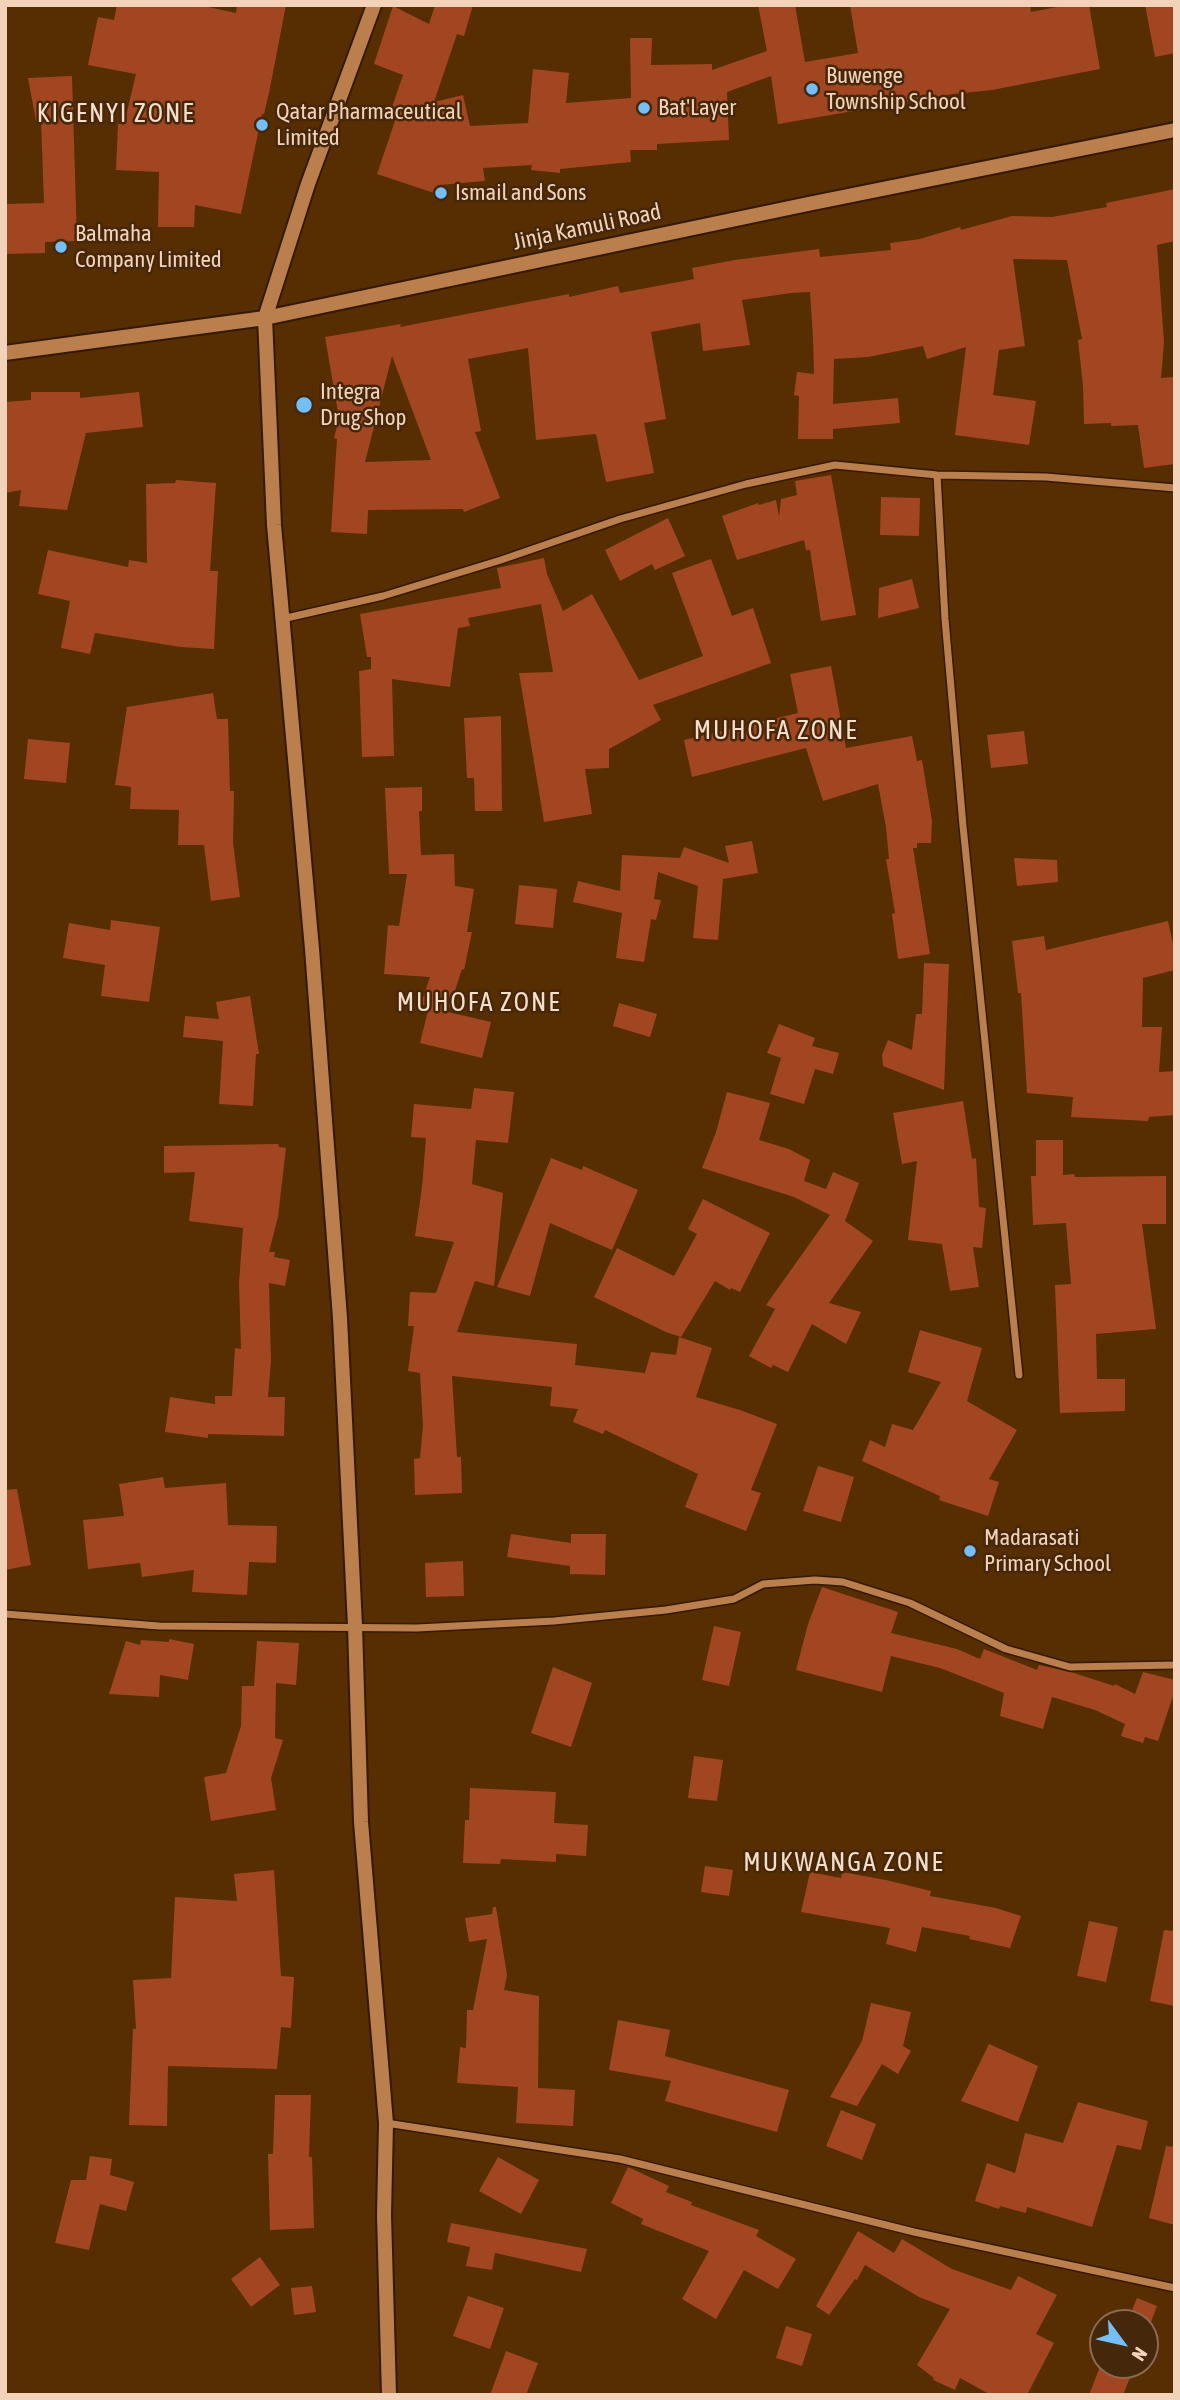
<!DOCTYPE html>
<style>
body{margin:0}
#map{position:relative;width:1180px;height:2400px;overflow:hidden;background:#562e01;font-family:"Asap Condensed",sans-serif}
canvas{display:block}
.frame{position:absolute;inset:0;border:7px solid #f2d2b9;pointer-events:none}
.north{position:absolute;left:1089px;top:2309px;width:70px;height:70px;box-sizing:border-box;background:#45270b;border:2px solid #8a6b51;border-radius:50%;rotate:123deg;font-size:19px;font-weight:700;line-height:28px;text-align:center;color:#f2d2b9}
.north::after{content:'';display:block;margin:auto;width:24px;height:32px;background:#74c0f6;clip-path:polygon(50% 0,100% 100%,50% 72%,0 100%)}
</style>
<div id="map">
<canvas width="1180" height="2400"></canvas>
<div class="frame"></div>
<div class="north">N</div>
</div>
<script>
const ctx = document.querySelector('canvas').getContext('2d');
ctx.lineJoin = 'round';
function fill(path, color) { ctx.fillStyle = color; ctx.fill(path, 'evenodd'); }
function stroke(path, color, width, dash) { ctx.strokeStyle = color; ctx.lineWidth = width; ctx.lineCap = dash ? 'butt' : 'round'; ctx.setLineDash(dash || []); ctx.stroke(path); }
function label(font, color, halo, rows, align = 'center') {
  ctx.font = font + ' "Asap Condensed",sans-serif'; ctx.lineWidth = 5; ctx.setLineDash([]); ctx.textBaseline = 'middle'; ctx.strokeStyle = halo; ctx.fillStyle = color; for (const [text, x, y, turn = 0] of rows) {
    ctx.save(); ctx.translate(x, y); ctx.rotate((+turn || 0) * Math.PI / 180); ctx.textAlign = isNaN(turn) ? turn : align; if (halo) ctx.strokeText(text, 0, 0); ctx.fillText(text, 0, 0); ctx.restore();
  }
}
fill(new Path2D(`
 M117,5h82l37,8 1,-8h49l-17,88 -5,21h-2l-21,100 -46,-9 -1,22h-36l1,-55 -43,-2 2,-46h6l12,-50 -48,-9 10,-48 16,3z
 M435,5h38l-9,31 -7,-2 -23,68 29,-7 7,31 58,-3 5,-54 36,4 -3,30 65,-5 -1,-60h22l-1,27 61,-1v6l55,-19 -9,-46h37l10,57 53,-9 -8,-48h180l1,7 36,-7h22l11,64 -108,21 -39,4 -175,30 -7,-48 -44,16 2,48 -72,4v6h-27l1,12 -71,7v4l-29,-3 1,-5 -49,3 2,13 -45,4 -3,9 -60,-20 21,-62 -7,-2 12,-35 -29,-11 19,-58 36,18z
 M1145,5h30v48l-20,4z
 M72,76l5,165 -32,1v11l-40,1v-50l39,-1 -3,-83 -5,1 -8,-43z
 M1175,189v52l-18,4 7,97 -3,36 14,-1v87l-31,4 -6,-43 -27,1v-3l-27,1 -1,-38 -5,-46 4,-1 -15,-79 -54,-1 12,87 -26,4 -6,45 43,6 -7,44 -74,-10 11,-88 -39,12 -4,-13 -55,11 -34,2 -1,45 65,-6 2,25 -67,6v10h-35l1,-43 -5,-1 3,-23 17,2 -1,-37 -3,-45 -19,1 -49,7 8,45 -47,6 -3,-28 -49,9 15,87 -22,4 10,50 -48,9 -10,-48 -60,6 -8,-92 -60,11 13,72 -6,1 25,66 -36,14 -1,-3 -95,1 -1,24 -36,-2 6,-93 -3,-1 5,-20 -14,-81 76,-13 -1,3 169,-33v3l49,-11 2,7 74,-14 -2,-11 43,-8 84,-11 1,8 71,-7 -1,-7 30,-4 40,-12 1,3 51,-14 40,1 55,-10 -1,-4zM392,356l39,104 -66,2z
 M31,392h49v6l59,-6 4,35 -57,6 -19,77 -48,-4 2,-16 -16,3v-91l26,-2z
 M831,475l25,140 -35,6 -11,-71h-4l-2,-10 -67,20 -15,-44 36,-13 1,2 17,-5 3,17 2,-18 16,-4 -2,-14z
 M176,480l40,3 -6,88h8l-4,78 -34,-2 -85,-14 -5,21 -29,-6 9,-47 -32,-7 10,-44 80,17 1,-7 18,3 -1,-79 29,-1z
 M881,497l39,1 -1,38 -39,-1z
 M668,518l17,38 -30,14 -3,-6 -32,17 -15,-31z
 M544,558l3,16 16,37 29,-17 47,86 64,-24 -31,-83 39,-14 21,57 21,-8 18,55 -118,42 8,15 -52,29v19l-24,1 7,45 -48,8 -25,-149 34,-1 -12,-68 -73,14 2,8 -12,2 -8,59 -58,-8 2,77 -32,1 -3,-86 12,-2v-12h-4l-7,-43 141,-26 -4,-20z
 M912,579l7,29 -41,10 1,-30z
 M831,666l15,82 66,-12 5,25 5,-1 10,61 -1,22h-14v5h-4l17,106 -32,5 -6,-45 3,-1 -9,-54h3l-3,-32 -8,-43 -55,17 -17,-53 -114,29 -8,-37 114,-27 -8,-39z
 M213,693l4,26h11l2,72h4l-1,52 7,54 -29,4 -7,-56h-26l1,-35 -49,-1 1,-22 -16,-2 12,-78z
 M501,716l1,95h-27l-1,-33h-7l-3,-60z
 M1024,731l4,33 -37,4 -4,-33z
 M28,739l42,4 -4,40 -42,-4z
 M422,787v24h-3l2,44 33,-1 1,32 19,3 -7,43h5l-8,38 -2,-1 -14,43 43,10 -9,36 -62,-15 9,-36h1l-9,-3 9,-27 -46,-3 4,-49 11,1 8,-52h-18l-4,-86z
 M752,841l6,32 -35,6 -5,61 -25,-2 5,-52 -40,-14 -4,27 7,1 -5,20 -5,-1 -7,43 -28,-4 6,-45 -49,-11 5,-21 42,10 2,-36 58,3 4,-11 45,16 -4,-17z
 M1014,858l43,2 1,22 -41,4z
 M519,885l38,4 -4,39 -38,-4z
 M111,920l49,7 -11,75 -48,-6 4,-31 -42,-7 6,-35 41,7z
 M1168,921l7,32v17l-32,8 -1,49h20l-3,45 16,-1v44l-26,2 -1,4 -77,-4 2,-20 -46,-4 -6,-100h-3l-6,-52 32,-5 2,14z
 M924,963l25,1 -5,126 -61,-24 -1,-11 6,-15 24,10 4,-36h6z
 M250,996l9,58h-3l-3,52 -34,-2 4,-63 -40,-4 2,-21 34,3 -3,-17z
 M619,1003l38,11 -7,23 -37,-11z
 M779,1024l36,14 -3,8 27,7 -6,21 -18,-5 -11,35 -34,-10 11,-36 -14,-5z
 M474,1088l40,4 -6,51 -32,-3 -4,44 31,9 -9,93 -19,-5 -18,51 120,12 -2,21 70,8 6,-21 25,3 3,-18 33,11 -16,49 44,13 37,14 -26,66 10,3 -15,38 -61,-24 13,-33 -93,-44 -2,4 -30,-12 5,-13 -28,-3 2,-19 -100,-11 5,81h4l1,36 -47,2 -1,-36 6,-1 3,-32 -3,-53 -12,-2 6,-45h-6l2,-34 26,1 18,-51 -39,-6 7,-49 4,-49 -15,-1 3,-33 57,5z
 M727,1092l43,11 -11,37 30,9 21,11 -6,21 22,8 7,-17 26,11 -14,38 28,20 -44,62 32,9 -15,32 -34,-20 -24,48 -15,-7 -2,3 -22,-12 26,-47 -9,-4 64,-90 -36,-18 -92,-29 14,-36z
 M963,1101l9,58 4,-1 3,49 7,1 -4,40 -9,-1 6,40 -29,4 -8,-47 -34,-4 9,-79 -15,3 -9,-51z
 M1036,1140h27v35l11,-1 1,3 91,-1v48h-24l14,105 -60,5 1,45h28v32l-65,2 -5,-128 16,-1 -5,-61 -33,2 -2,-49h5z
 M278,1144l1,3 7,1 -8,69 -9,35h6l-1,5 16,3 -5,26 -16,-3 2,78 -3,36h17l-1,39 -76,-2v4l-43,-6 5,-35 45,7v-8h17l3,-48 6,1 -2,-66 4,-55 -54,-7 6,-49 -31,1v-27z
 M551,1158l31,12 1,-4 55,24 -26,60 -62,-27 -20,73 -33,-9z
 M703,1199l67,34 -30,59 -9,-4 -1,2 -15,-9 -34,56 -15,-5 -72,-35 23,-49 57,28 23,-42 -9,-5z
 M920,1330l62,18 -15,53 50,29 -28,49 10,3 -11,34 -49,-16 1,-4 -78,-35 8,-21 15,7 7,-23 21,6 28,-48 -33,-10z
 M818,1466l36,11 -13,45 -38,-11z
 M163,1477l2,11 61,-5 2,42 49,1 -1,37 -27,-1 -2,33 -55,-3 2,-22 -52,7 -2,-14 -52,6 -5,-49 41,-4 -5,-32z
 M17,1489l14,76 -26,5v-80z
 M511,1534l60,9v-9h35l-1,41 -35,-1v-8l-63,-9z
 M463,1561l1,35 -38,1 -1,-34z
 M822,1587l76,25 -7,21 66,16 23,10 4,-10 53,21 2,-5 35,8 40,13 1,-2 20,10 8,-22 32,8v10l-17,51 -13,-4 -2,6 -22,-7 4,-12 -30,-14 -43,-13 -9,32 -43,-13 4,-23 -64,-25 -49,-12 -9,36 -86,-22 12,-46z
 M714,1626l27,6 -12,54 -27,-6z
 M169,1639l25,5 -6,36 -28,-5 -1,22 -50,-3 17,-53 14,4 1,-5 28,2z
 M257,1641l42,2 -3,42 -20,-2 -1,55 8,2 -12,38 5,32 -65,11 -7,-44 22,-4 15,-47 1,-40h12z
 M553,1667l39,16 -21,64 -40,-14z
 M694,1756l29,4 -6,41 -29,-3z
 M470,1788l86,4 -2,31 34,2 -2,31 -30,-2v8l-55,-3 -1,5 -37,-1 2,-43h4z
 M705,1866l28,4 -4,26 -28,-4z
 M274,1870l7,106 13,1 -3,51 -10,-1 -4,42 -109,-3 -1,60 -38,-1 4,-96h3l-3,-49 38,-2 4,-81 62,4 -3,-27z
 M810,1872l31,6 1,-6 44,8 45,11 -1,5 66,12 25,8 -11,32 -41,-9 1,-3 -48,-9 -6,25 -30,-8 4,-16 -89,-16z
 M493,1907h3l11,68 -3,15 35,6 -1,92 37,2 -2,36 -57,-3 2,-36 -61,-4 3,-36 6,1 1,-38h6l14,-71 -18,3 -4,-24 27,-4z
 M1089,1921l29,6 -12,55 -29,-6z
 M1164,1930l11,1v75l-25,-5z
 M871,2003l40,9 -8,34 8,5 -13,23 -16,-10 -25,42 -27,-9 32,-56z
 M618,2020l52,10 -5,26 124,34 -12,42 -112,-31 6,-20 -62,-11z
 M989,2044l49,22 -20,56 -57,-21z
 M275,2095h36l-2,62h3l2,71 -44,2 -2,-76h5z
 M1078,2102l70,19 -7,29 -24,-5 -25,82 -65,-20 -1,6 -26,-7 -1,3 -24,-8 12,-38 28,10 10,-40 38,10z
 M841,2110l35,14 -14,36 -36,-14z
 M1166,2146l9,1v78l-26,-7z
 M90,2156l22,3 -2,16 24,7 -8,29 -26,-7 -11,46 -34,-7 16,-63h15z
 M498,2157l41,23 -18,34 -42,-23z
 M628,2167l41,19 -3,6 26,10 -1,3 68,25 -3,6 40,23 -18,30 -34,-19 -28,49 -34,-20 27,-48 -68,-27 2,-5 -32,-16z
 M451,2223l136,26 -6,23 -86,-19 -3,17 -26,-4 4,-19 -23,-5z
 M858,2231l36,22 8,-14 50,30 59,21 7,-14 39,19 -21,39 18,9 -27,52h-36l-31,-17 -5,12 -22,-10 1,-2 -17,-13 33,-56 -31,-12 -54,-32 -8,15 -2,-1 -26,36 -13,-9z
 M260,2257l20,28 -29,22 -20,-28z
 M312,2286l4,26 -22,3 -3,-27z
 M468,2296l36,12 -14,41 -37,-13z
 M1137,2298l20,8 -12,32v-15h-18z
 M786,2326l26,8 -10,32 -26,-8z
 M506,2351l32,12 -12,32h-36z
 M1103,2359v6h32l-12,30h-34z`), '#a24621');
const street = new Path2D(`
 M937,475l8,144 18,207 56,549
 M282,619l101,-23 118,-36 119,-41 126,-35 89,-19 102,10 109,2 129,11
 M5,1614l154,12 258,2 137,-7 112,-11 68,-11 29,-15 52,-4 28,2 67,21 96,46 64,18 105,-2
 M386,2123l234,36 294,73 261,56`);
const secondary = new Path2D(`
 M374,5l-66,179 -43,134 9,207 38,424 28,369 15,308 6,196 25,301 -2,92 5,180
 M5,353l260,-35 543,-114 367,-74`);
stroke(street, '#341900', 10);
stroke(secondary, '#341900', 18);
stroke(street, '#ba7f4c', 7);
stroke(secondary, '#ba7f4c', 14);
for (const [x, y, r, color] of [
 [812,89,7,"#74c0f6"],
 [644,108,7,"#74c0f6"],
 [262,125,7,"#74c0f6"],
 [441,193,7,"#74c0f6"],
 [61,247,7,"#74c0f6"],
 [304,405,9,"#74c0f6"],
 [970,1551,7,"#74c0f6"]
]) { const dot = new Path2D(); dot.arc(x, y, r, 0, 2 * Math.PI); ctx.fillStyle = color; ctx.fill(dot); stroke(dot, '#45270b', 2.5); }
label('23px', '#f2d2b9', '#45270b', [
 ["Buwenge",826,76],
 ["Township School",826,102],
 ["Bat'Layer",658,108],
 ["Qatar Pharmaceutical",276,112],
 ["Limited",276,138],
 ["Ismail and Sons",455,193],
 ["Balmaha",75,234],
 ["Company Limited",75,260],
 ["Integra",320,392],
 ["Drug Shop",320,418],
 ["Madarasati",984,1538],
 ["Primary School",984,1564]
], 'left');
label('23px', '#f2d2b9', '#45270b', [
 ["Jinja Kamuli Road",587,227,-12]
]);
ctx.letterSpacing = '2px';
label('26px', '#f7dec9', '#45270b', [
 ["KIGENYI ZONE",116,114],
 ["MUHOFA ZONE",776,731],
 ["MUHOFA ZONE",479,1003],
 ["MUKWANGA ZONE",844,1863]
]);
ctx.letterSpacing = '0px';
</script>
